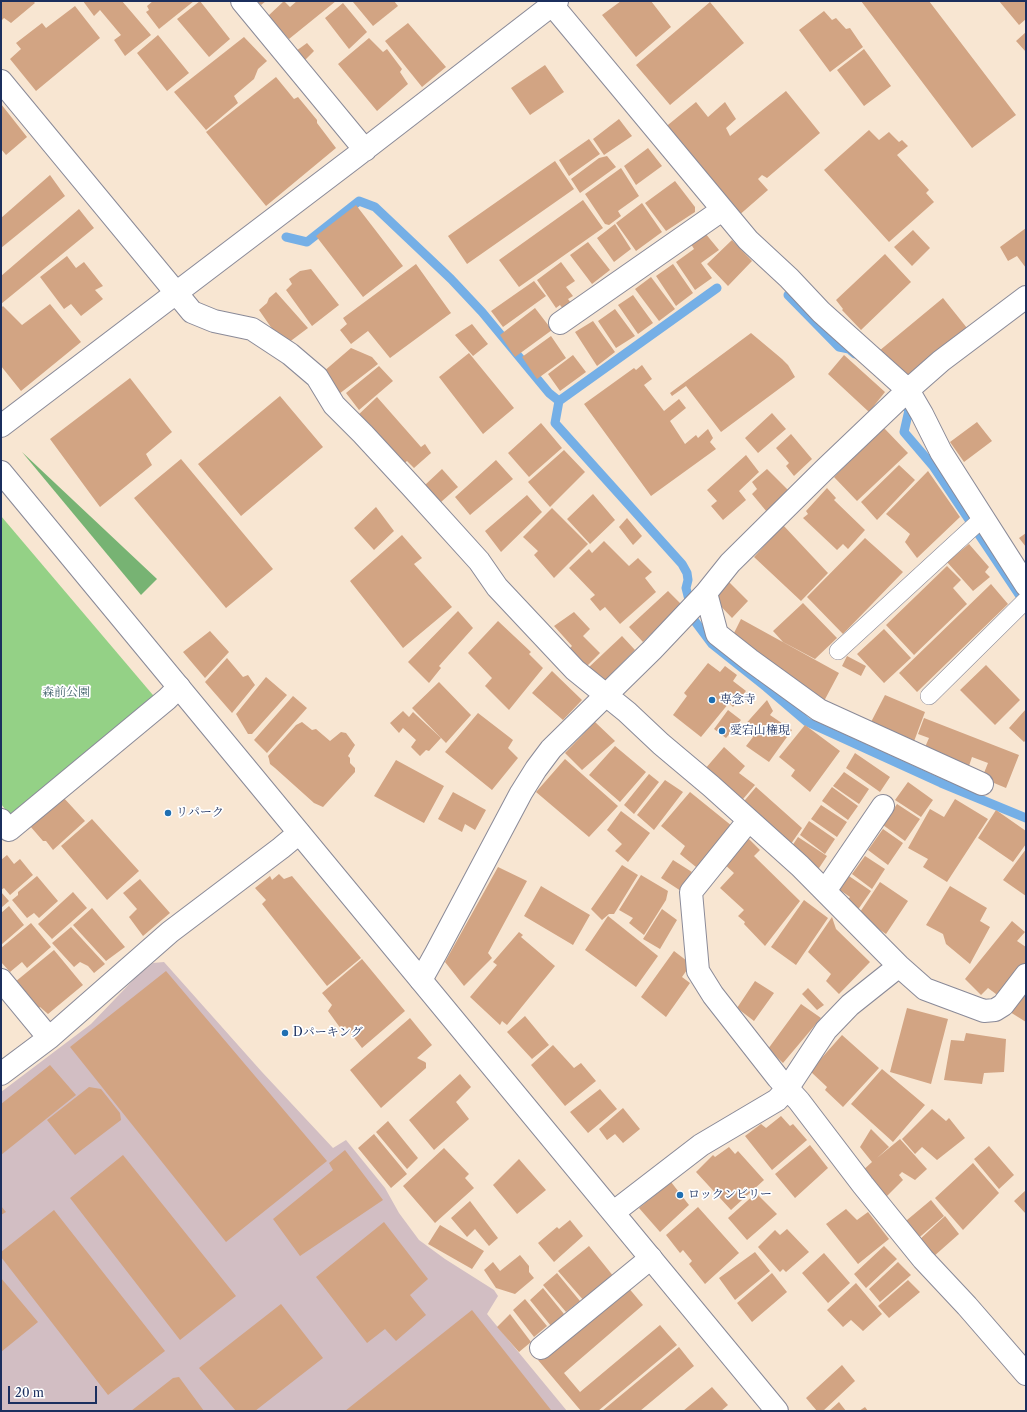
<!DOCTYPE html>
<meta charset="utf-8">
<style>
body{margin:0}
#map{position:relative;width:1027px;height:1412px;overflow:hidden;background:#f8e6d2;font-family:"Libre Caslon Text",serif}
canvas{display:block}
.frame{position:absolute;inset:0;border:2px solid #1b2f5e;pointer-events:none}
.scale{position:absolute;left:8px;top:1386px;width:89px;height:18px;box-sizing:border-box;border:2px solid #1b2f5e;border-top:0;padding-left:5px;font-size:12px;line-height:14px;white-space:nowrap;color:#1b2f5e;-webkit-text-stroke:3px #fff;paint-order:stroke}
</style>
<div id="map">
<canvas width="1027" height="1412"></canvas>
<div class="frame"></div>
<div class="scale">20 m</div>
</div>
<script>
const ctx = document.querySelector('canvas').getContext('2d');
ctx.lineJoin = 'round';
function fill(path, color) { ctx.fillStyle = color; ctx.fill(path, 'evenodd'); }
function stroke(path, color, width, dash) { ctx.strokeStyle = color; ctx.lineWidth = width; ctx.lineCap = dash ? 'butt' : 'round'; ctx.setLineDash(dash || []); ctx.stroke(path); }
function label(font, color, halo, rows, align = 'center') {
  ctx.font = font + ' "Libre Caslon Text","Noto Serif JP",serif'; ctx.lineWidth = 3.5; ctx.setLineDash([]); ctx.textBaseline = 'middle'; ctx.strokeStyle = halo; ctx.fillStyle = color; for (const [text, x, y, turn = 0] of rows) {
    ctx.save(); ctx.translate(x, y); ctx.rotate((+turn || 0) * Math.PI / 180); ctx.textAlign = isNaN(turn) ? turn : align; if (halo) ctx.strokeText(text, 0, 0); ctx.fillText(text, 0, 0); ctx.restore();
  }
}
fill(new Path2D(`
 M164,962l98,110 71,76 13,-8 39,48 14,25 20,27 26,19 49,31 4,6 -11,18 80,97h-566v-319l90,-68 47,-49 15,-12z`), '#d2bec3');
fill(new Path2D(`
 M1,516l157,185 -145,118 -12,-15z`), '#94d186');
fill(new Path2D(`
 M22,452l135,127 -16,16z`), '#77b373');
stroke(new Path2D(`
 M286,237l21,5 52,-41 16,6 76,72 31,33 67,81 10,8 158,-113
 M788,295l51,52 10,2 6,5
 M559,401l-4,22 127,141 5,9 1,7 -2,8 8,32 18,24 54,43 41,35 134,61 85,35
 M903,403l6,7 -5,22 29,34 93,139`), '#75afe6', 9);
fill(new Path2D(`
 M1,1h32l2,2 -24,20 -7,-5 -3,3z
 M83,1h39l29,34 -26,21 -11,-16 7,-5 -21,-25 -6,6z
 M153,1h41l-35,28 -13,-17 3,-2 -2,-4z
 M200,1l30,38 -21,18 -32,-38z
 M257,1h9l-5,4z
 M284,1l6,6 7,-6h39l-47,38 -21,-23z
 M354,1h40l4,5 -25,20 -20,-24z
 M621,1h30l20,26 -35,30 -34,-42z
 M861,1h68l87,114 -44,33z
 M999,1h27v18l-7,6z
 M710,2l34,41 -74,62 -34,-40z
 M343,3l24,29 -18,17 -24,-31z
 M75,6l25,32 -64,53 -26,-32 11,-10 -5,-6 26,-20 4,5z
 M824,11l8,9 4,-2 10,11 4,-1 13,19 -33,25 -31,-42z
 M408,23l38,44 -24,20 -37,-46z
 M1026,32v20l-10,-11z
 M158,35l31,38 -22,18 -30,-38z
 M244,37l23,24 -9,8 -4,10 -20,17 4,7 -32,27 -32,-38z
 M369,38l14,14 4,-3 15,20 -2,3 8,12 -31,27 -39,-47z
 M307,43l7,8 -11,11 -7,-11z
 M864,49l27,37 -27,20 -27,-36z
 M545,65l19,27 -34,23 -19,-27z
 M276,77l18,22 4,-2 19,23v3l19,25 -70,58 -60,-74z
 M786,91l34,42 -53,45 -5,-3 -4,4 10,11 -31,27 -74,-88 33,-27 12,15 17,-15 11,17 -10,9 4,8z
 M1,104l26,33 -21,18 -5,-6z
 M619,119l13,17 -28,19 -11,-16z
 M869,130l10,10 10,-8 10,10 3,-2 6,6 -11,9 32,35 -3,3 8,9 -45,40 -65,-72z
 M589,139l11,15 -31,22 -10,-16z
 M648,148l14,18 -26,19 -12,-19z
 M607,156l9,11 -36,26 -9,-14 28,-21z
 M555,161l19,28 -107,75 -19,-28z
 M621,168l18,28 -21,15 3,5 -12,9 -4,-1 -20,-30z
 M50,175l15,21 -64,52v-30z
 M675,181l20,26v5l-29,19 -21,-28z
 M583,200l20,28 -84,59 -20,-27z
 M642,203l20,29 -26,19 -20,-28z
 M356,205l47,61 -40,31 -47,-61z
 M79,209l15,19 -93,76v-28z
 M615,224l16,25 -17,13 -17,-24z
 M1026,228v40l-9,-12 -9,5 -8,-14z
 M913,230l17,18 -18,18 -18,-19z
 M705,233l14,17 -18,13 11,15 -17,12 -19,-28 18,-13 -3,-5z
 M732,240l20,21 -24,25 -21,-22z
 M588,242l22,28 -18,14 -22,-29z
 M885,254l26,28 -50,48 -19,-20 1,-1 -7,-9z
 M67,256l9,12 8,-6 19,24 -8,4 8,9 -22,17 -10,-12 -7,5 -24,-32z
 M561,262l14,19 -9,6 7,9 -5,3 3,4 -8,6 -3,-4 -4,3 -19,-28z
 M416,264l35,49 -61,45 -22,-27 -17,13 -11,-14 7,-6 -4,-6z
 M673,264l20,29 -17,13 -20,-30z
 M311,269l28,36 -27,21 -26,-36 6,-6 -3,-5 11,-8z
 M651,277l24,32 -16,12 -24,-32z
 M534,281l12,15 -43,31 -12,-16z
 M276,292l32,36 -24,18 -25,-36 8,-7 2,-5z
 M633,295l20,28 -15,11 -20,-29z
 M943,298l28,35 -64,50 -28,-32z
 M50,304l31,38 -60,49 -20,-25v-58l2,-2 19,19z
 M535,308l17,22 -37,27 -15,-22z
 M615,309l20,27 -19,12 -18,-27z
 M593,321l22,31 -18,14 -22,-34z
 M472,324l16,20 -15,12 -18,-21z
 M751,333l31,26 6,6 7,12 -74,55 -35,-46 -14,10 -2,-3z
 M551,336l15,22 -29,21 -15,-22z
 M351,348l21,9 6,7 -39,30 -16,-22z
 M469,353l45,55 -31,26 -44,-57z
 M573,355l13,17 -26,19 -12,-17z
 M844,355l41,37 -16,20 -41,-38z
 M642,365l10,14 -8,6 20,26 15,-12 7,9 -16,13 15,23 11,-9 2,3 10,-9 5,9 -3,4 6,7 -65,47 -67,-92 50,-36 2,2z
 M379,366l14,15 -34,29 -13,-17z
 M130,378l42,54 -26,22 6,11 -52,42 -50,-68z
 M280,396l43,51 -82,69 -43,-52z
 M377,397l44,50 4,-3 6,9 -17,15 -7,-7 -6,5 -45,-49z
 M772,413l14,16 -28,24 -13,-15z
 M977,422l15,19 -28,21 -14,-20z
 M541,423l21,25 -33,29 -21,-24z
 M884,428l24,25 -51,48 -23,-24z
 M791,434l21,25 -18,17 -8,-10 3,-3 -13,-15z
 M564,450l21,22 -35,35 -22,-25z
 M746,455l13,17 -20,19 7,9 -23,20 -12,-14 6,-5 -10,-11z
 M181,459l92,110 -47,39 -92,-110z
 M496,460l17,19 -43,36 -15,-18z
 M899,465l16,15 -38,40 -16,-18z
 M442,469l16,18 -17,15 -16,-17z
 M767,469l23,23 -23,20 -15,-18 5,-5 -5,-7z
 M928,471l32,46 -43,41 -12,-16 5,-8 -24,-20z
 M827,488l9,10 -2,2 31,30 -17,19 -5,-5 -6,6 -34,-32 5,-4 -2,-3z
 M593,494l22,26 -25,24 -23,-25z
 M527,495l15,17 -41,40 -16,-21z
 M376,507l18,24 -20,19 -20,-22z
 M552,508l36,36 -34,34 -20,-23 4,-4 -15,-14z
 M627,518l15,18 -9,9 -14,-18z
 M783,525l45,48 -27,28 -47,-44z
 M1026,533v14l-7,-9z
 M402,535l20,23 -8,6 38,43 -49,41 -53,-67z
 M865,538l38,34 -60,62 -36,-37z
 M604,541l25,25 9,-8 14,14 -7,6 11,14 -36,32 -15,-17 -5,4 -10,-12 5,-4 -26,-27 20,-19 3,4z
 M969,544l20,23 -4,5 5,5 -17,14 -26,-29z
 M947,566l14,14 -8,8 14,16 -53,51 -28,-30z
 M729,582l19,19 -16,17 -19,-20z
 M991,584l17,20 -91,88 -18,-19z
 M668,591l13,13 -38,38 -14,-15z
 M803,603l34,35 -22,21 -32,-17 -10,-11z
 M458,611l15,17 -34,38 2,2 -12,15 -21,-21z
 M574,612l16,17 -7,7 17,17 -14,14 -17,-18 3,-3 -18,-20z
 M741,619l98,54 -16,30 -93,-62z
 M498,621l33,31 -2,2 14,14 -34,42 -24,-24 7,-8 -24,-25z
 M884,629l27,29 -27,25 -27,-29z
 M210,631l19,21 -24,26 -22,-26z
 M622,636l13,14 -33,33 -14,-15z
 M847,656l19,10 -5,10 -19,-10z
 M227,658l16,19 5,-2 7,10 -23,28 -27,-31z
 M708,663l12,9 5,-6 12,9 -4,6 13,10 -13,16 -4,-4 -28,34 -28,-22 14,-19 -3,-3z
 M986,665l34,35 -25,25 -35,-35z
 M552,671l30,29 -19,20 -31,-27z
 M266,677l21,18 -35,39h-4l-12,-20z
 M439,682l32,33 -25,28 -34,-35z
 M885,695l40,17 -12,32 -43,-20z
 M293,696l14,12 -40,45 -13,-13z
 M767,700l6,11 -3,4 22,15 -23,32 -23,-16 7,-9 -11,-9z
 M1026,709v31l-2,2 -15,-14z
 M728,710l13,10 -15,18 -12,-9z
 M403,711l6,6 4,-5 28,26 -12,13 -3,-1 -6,6 -9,-9 5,-7 -13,-12 -4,5 -9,-10z
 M478,713l35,27 -5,8 10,10 -26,32 -47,-38z
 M924,718l95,37 -13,33 -24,-10 6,-15 -16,-6 -5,15 -45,-18 7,-16 -11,-4z
 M302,722l10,8 4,-1 14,12 11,-9 5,1 9,12 -7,11 2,2v5l5,5v4l-32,35 -9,-4 -39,-35 -5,-4 -1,-5 -1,-3 28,-31z
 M595,722l20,19 -33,29 -17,-17z
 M805,725l35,26 -30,41 -19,-16 4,-6 -16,-13z
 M615,746l31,26 -26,30 -31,-27z
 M724,747l21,19 -6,7 16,12 -17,20 -33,-36z
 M855,753l35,24 -10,15 -34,-24z
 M565,759l53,47 -29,31 -53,-45z
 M396,760l48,26 -20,37 -50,-27z
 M844,772l25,17 -10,15 -26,-18z
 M649,774l10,8 -25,32 -10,-9z
 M665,780l18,12 -29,38 -17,-15z
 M908,782l25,18 -12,17 -26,-17z
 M756,787l46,41 -16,23 -46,-45z
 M832,787l26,19 -10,14 -26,-19z
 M453,792l33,18 -11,20 -10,-6 -3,8 -24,-13z
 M690,792l42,34 -36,41 -16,-13 5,-8 -24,-20z
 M63,797l22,24 -32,29 -7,-9h-3l-13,-15z
 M955,799l33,20 -41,63 -24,-15 5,-8 -20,-11 22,-39 14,8z
 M897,804l23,15 -15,22 -22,-16z
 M821,805l26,17 -10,15 -26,-18z
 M996,810l30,21v13l-13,18 -35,-24z
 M621,811l29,22 -22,29 -13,-11 7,-7 -15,-14z
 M92,819l47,52 -32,29 -46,-54z
 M809,821l26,18 -10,15 -25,-19z
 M883,829l20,14 -15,22 -20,-15z
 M745,835l15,15 -6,6 46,45 -35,45 -21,-22 1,-2 -7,-6 6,-6 -24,-22 14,-15 -12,-11z
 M798,837l29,19 -10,15 -29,-19z
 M1026,849v47l-23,-16z
 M7,855l7,9 6,-5 13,16 -23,20 -6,-7 -3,2v-30z
 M865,856l20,13 -13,20 -20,-15z
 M673,860l19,12 -11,19 -20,-13z
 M622,865l16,10 -24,39h-5l-7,6 -11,-11z
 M498,867l29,14 -39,72 4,5 -28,28 -19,-24z
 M279,874l5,5 8,-3 69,82 -34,28 -65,-82 4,-4 -11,-12 15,-12 2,4z
 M846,874l25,17 -14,20 -12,-8 5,-6 -13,-9z
 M641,875l27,16 -2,9 -22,35 -15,-12 4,-5 -14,-8z
 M37,876l21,25 -19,17 -5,-5 -7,5 -15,-18 6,-5v-3z
 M140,879l30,34 -27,23 -14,-19 8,-8 -14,-16z
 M880,882l28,19 -22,33 -28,-19z
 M541,886l49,29 -17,30 -49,-29z
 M950,886l37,22 -7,13 10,6 -20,37 -24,-20 -3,-10 -17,-9z
 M1,892l8,9 -8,7z
 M73,892l14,16 -35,31 -14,-15z
 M804,900l24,18 -32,47 -25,-18z
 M9,906l15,19 -23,20v-32z
 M92,908l33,39 -19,14 -33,-36z
 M662,909l15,11 -17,29 -17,-10z
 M608,916l50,40 -22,31 -51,-37z
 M832,917l4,12 34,33 -31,32 -13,-13 5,-7 -23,-22z
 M1012,921l13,11 -8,9 9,6v18l-26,32 -12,-9 -7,7 -16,-16z
 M31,923l20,24 -24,21 -5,-6 -12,10 -9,-10v-14z
 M71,927l34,37 -11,9 -6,-7 -8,-4 -6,5 -22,-24z
 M519,932l4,3 -2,2 34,29 -48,59 -5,-4 -2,4 -30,-28 27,-32 -4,-3z
 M54,950l29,35 -35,29 -8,-7 -2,2 -23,-27z
 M674,951l17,13 -9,13 8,6 -24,34 -25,-20z
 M362,959l43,52 -43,37 -17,-22 -4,3 -13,-18 4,-6 -10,-12z
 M166,971l161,190 -101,81 -156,-195z
 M755,981l19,12 -20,28 -17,-13z
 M1026,985v37l-16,-10z
 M808,988l16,17 -7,5 -15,-16z
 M801,1004l20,14 -38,45 -15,-14z
 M907,1008l41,11 -17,65 -41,-12z
 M525,1016l24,29 -17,14 -25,-27z
 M410,1018l22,27 -15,13 8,4 1,1v5l-45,40 -31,-38z
 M966,1033l40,6 -2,33 -20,1 -2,11 -38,-4 7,-40 13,1z
 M842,1035l37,33 -36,39 -18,-17 2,-3 -17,-16z
 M553,1045l21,23 7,-5 15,18 -31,25 -34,-41z
 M50,1065l26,30 -75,60v-51z
 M882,1069l43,36 -32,37 -42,-38z
 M460,1074l11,13 -15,15 13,17 -35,31 -25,-30z
 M89,1087l12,2 19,24 1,7 -46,35 -28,-35z
 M600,1089l17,20 -29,24 -18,-21z
 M623,1108l17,21 -17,14 -8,-9 -8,6 -8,-11z
 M932,1109l14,12 3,-3 16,20 -28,22 -15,-13 -7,7 -13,-15z
 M781,1116l9,10 3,-2 14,16 -35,30 -27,-34 16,-12 5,4z
 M388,1121l30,37 -11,11 -31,-37z
 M871,1129l18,18 -12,11 23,-19 27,30 -12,11 -13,-8 -3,3 4,5 -21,21 -21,-29 11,-10 -12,-15z
 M374,1134l33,40 -16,14 -33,-40z
 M810,1145l18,23 -33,30 -20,-24z
 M989,1146l25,29 -15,14 -25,-30z
 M729,1147l6,7 3,-3 26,29 -33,30 -35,-38 17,-17 2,2z
 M444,1148l25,26 -4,4 9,10 -39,35 -32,-37z
 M345,1150l38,50 -83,56 -27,-37 60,-49 -4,-7z
 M123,1155l113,141 -56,44 -110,-142z
 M519,1159l27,31 -29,24 -24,-29z
 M973,1163l26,30 -36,37 -28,-32z
 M671,1182l18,23 -29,27 -21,-24z
 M1026,1190v24l-12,-13z
 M756,1193l21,21 -30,26 -19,-22z
 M931,1200l13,16 -30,26 -13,-17z
 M470,1201l28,37 -9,8 -14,-17 -8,8 -16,-19z
 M1,1206l5,6 -5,3z
 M698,1207l41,46 -34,31 -16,-20 3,-3 -9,-11 -3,3 -14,-18z
 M846,1209l11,11 11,-8 21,27 -31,25 -32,-40z
 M54,1210l111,141 -57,44 -107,-138v-5z
 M945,1216l14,18 -26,23 -15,-16z
 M570,1220l13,16 -29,26 -16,-19 19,-16 2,2z
 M384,1222l44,57 -18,16 16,20 -30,26 -11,-12 -18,14 -51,-66z
 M440,1225l44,26 -12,18 -44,-25z
 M787,1229l22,23 -23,20 -3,-3 -3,3 -22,-25 17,-17 5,5z
 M589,1246l25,31 -29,25 -27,-31z
 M884,1246l13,13 -31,29 -12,-14z
 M755,1252l15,19 -35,29 -16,-22z
 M824,1253l26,30 -22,20 -26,-30z
 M520,1255l9,11v6l5,6 -19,16 -19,-6 -12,-18 9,-8 7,9z
 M898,1262l13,13 -31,27 -11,-13z
 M557,1273l23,28 -14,11 -23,-27z
 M772,1273l15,19 -35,30 -15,-19z
 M1,1278l37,44 -37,30z
 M908,1280l12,12 -31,26 -11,-12z
 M856,1283l26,31 -19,17 -12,-11 -8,7 -16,-17z
 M627,1286l16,19 -79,68 16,19 80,-67 17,20 -79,66h-17l-43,-51z
 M543,1288l21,26 -13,12 -21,-26z
 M525,1299l22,27 -13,11 -21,-27z
 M281,1304l42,54 -68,53h-19l-37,-43z
 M472,1310l79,100 -2,1h-204z
 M510,1314l21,28 -12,10 -22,-25z
 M679,1347l15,19 -54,45h-38z
 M842,1365l13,16 -32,30h-6l-11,-13z
 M179,1377l25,34h-73l42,-33z
 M712,1387l16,18 -7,6h-38z
 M839,1402l7,9h-17z
 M865,1407l3,4h-9z`), '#d2a483');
const service = new Path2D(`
 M838,651l146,-134
 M929,696l97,-96`);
const minor = new Path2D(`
 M242,1l123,149
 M549,1l199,239 41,38 32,34 87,78 14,24 19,38 85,133
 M1,81l191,231 22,9 38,8 38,25 27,23 17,28 29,29 49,53 67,74 18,26 78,83 52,42 34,32 50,42 89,80 99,100 26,23 59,22 11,-1 8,-5 23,-30
 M560,323l162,-113
 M1,426l354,-269 202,-156
 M706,593l11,41 33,26 69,50 163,74
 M1,820l8,10 158,-131 12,-12
 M749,820l-58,72 7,79 15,24 65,83 21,23 64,84 60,74 44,47 59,68
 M825,891l58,-85
 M1,980l48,58
 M421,980l15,-27 85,-160 15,-24 15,-20 101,-99 54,-57 24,-30 94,-93 84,-80 33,-29 85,-64
 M1,1074l48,-36 121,-106 111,-84 18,-15
 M614,1212l87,-67 76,-45 10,-11 39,-59 24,-25 49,-39
 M541,1348l110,-90`);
const tertiary = new Path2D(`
 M1,472l776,939`);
stroke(service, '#8a8a98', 18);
stroke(minor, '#8a8a98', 24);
stroke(tertiary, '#8a8a98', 24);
stroke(service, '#fff', 17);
stroke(minor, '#fff', 22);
stroke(tertiary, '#fff', 22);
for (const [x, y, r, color] of [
 [712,700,4,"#1f6fb2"],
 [722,731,4,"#1f6fb2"],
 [168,813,4,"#1f6fb2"],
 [285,1033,4,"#1f6fb2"],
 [680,1195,4,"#1f6fb2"]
]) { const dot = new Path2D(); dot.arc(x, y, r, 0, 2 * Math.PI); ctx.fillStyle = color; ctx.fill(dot); stroke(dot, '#fff', 1.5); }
label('12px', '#3f606a', '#fff', [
 ["森前公園",66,693]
]);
label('12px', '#1b2f5e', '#fff', [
 ["専念寺",720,700],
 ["愛宕山権現",730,731],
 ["リパーク",176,813],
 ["Dパーキング",293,1033],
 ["ロックンビリー",688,1195]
], 'left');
</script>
